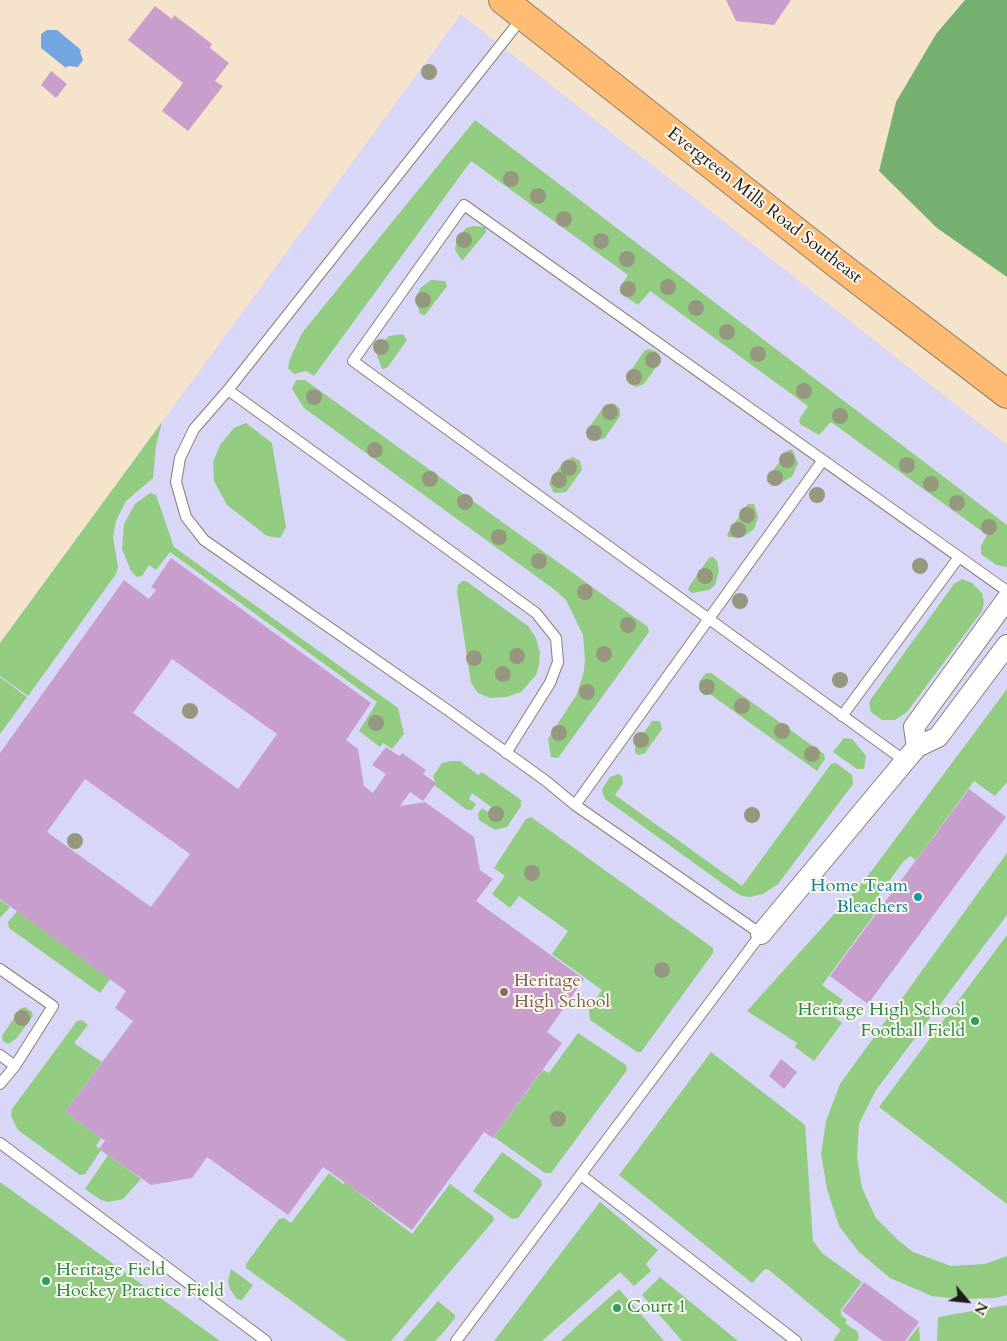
<!DOCTYPE html>
<style>
body{margin:0}
#map{position:relative;width:1007px;height:1341px;overflow:hidden;background:#f6e3cb;font-family:Cardo,serif}
canvas{display:block}
.north{position:absolute;left:942px;top:1276px;width:50px;height:50px;-webkit-text-stroke:4px #fbf7ec;paint-order:stroke;rotate:118deg;font-size:14px;font-weight:700;line-height:20px;text-align:center;color:#1c1c1c}
.north::after{content:'';display:block;margin:auto;width:18px;height:22px;background:#1c1c1c;clip-path:polygon(50% 0,100% 100%,50% 72%,0 100%)}
</style>
<div id="map">
<canvas width="1007" height="1341"></canvas>
<div class="north">N</div>
</div>
<script>
const context = document.querySelector('canvas').getContext('2d');
context.lineJoin = 'round';
function paint(path, color) { context.fillStyle = color; context.fill(path, 'evenodd'); }
const shape = rows => new Path2D(rows.map(r => 'M' + r).join(''));
function stroke(path, color, width, dash) { context.strokeStyle = color; context.lineWidth = width; context.lineCap = dash ? 'butt' : 'round'; context.setLineDash(dash || []); context.stroke(path); }
function drawText(font, color, halo, rows, align = 'center') {
  context.font = font + ' Cardo,serif'; context.lineWidth = 4; context.setLineDash([]); context.textBaseline = 'middle'; context.strokeStyle = halo; context.fillStyle = color; for (const [text, x, y, turn = 0] of rows) {
    context.save(); context.translate(x, y); context.rotate((+turn || 0) * Math.PI / 180); context.textAlign = isNaN(turn) ? turn : align; if (halo) context.strokeText(text, 0, 0); context.fillText(text, 0, 0); context.restore();
  }
}
paint(shape([
 [461,14,1007,445,1007,1341,0,1341,0,643]
]), '#d8d7f8');
paint(shape([
 [475,120,1007,525,1007,567,996,565,981,554,981,546,987,535,831,422,819,435,800,424,799,420,808,406,650,291,638,305,620,293,620,288,628,275,471,161,314,376,306,371,294,374,288,368,290,359,302,333],
 [473,226,485,227,486,232,462,261,455,250,457,239,466,228],
 [431,280,445,281,447,286,425,315,420,314,416,300,420,288],
 [403,334,407,340,387,368,382,369,377,355,380,345,389,336],
 [649,349,657,352,659,363,644,384,636,387,630,384,628,375,644,351],
 [296,380,305,380,648,627,649,632,558,758,551,757,548,739,577,694,584,671,585,659,583,635,566,600,555,590,304,408,292,389],
 [614,403,620,409,620,416,604,439,594,440,589,434,590,426,605,405],
 [162,422,156,446,153,478,126,501,116,521,113,537,118,567,116,574,28,696,0,676,0,643],
 [246,423,272,443,286,527,280,538,267,536,227,505,214,481,213,462,220,445,234,428],
 [792,449,798,463,792,477,778,484,767,482,767,479,787,451],
 [573,457,580,461,582,470,566,492,554,493,549,483,564,461],
 [150,493,156,495,174,547,398,708,404,734,392,749,383,743,380,747,359,731,377,702,170,552,156,570,149,565,142,576,137,577,131,571,122,549,124,524,135,504],
 [748,504,754,504,757,514,758,518,754,529,743,537,728,537,727,534],
 [713,557,717,561,719,571,715,585,709,590,692,593,688,590,690,585,709,558],
 [962,579,972,583,982,593,984,602,982,611,907,712,895,720,882,720,871,712,869,703,871,699,954,584],
 [462,581,466,581,528,626,536,638,540,653,539,665,536,675,521,692,506,697,490,698,478,693,471,683,457,592,458,585],
 [706,673,711,673,824,754,825,759,817,771,700,687,699,682],
 [0,677,27,697,0,734],
 [1007,689,1007,782,995,796,974,781,916,860,910,856,903,862,873,903,880,907,822,985,843,1000,832,1015,842,1023,814,1061,795,1047,797,1043,747,1011,864,881],
 [652,721,660,721,662,729,645,753,638,755,635,752,635,746],
 [844,738,852,739,862,751,866,756,864,769,857,769,833,752],
 [450,761,460,761,478,775,482,772,521,800,521,806,507,827,495,830,479,820,478,814,482,808,490,814,494,809,472,793,469,799,476,804,472,810,467,810,433,784,435,781,433,776,442,763],
 [836,763,852,775,853,784,778,884,763,894,750,897,742,896,733,891,605,799,603,794,602,789,610,777,618,774,622,776,623,783,615,795,742,886,831,764],
 [531,817,713,948,713,953,641,1052,637,1052,590,1020,589,1009,602,990,552,954,568,931,519,896,510,908,492,894,505,876,494,868,526,819],
 [1007,853,1007,915,876,1090,859,1124,857,1158,862,1188,876,1218,898,1240,913,1252,951,1266,985,1264,1007,1256,1007,1295,996,1298,959,1299,932,1296,890,1278,859,1252,839,1226,827,1189,821,1154,826,1121,840,1084],
 [0,900,10,907,0,918],
 [17,911,110,979,100,993,9,928,8,922],
 [1007,935,1007,1204,879,1107],
 [25,1007,32,1012,33,1016,16,1039,8,1044,3,1041,2,1036,20,1009],
 [82,1020,88,1025,74,1043,102,1062,65,1112,101,1138,96,1146,101,1150,85,1174,80,1175,18,1130,11,1116,12,1109,77,1021],
 [578,1033,626,1065,627,1070,551,1173,545,1173,494,1137,543,1070,549,1073],
 [711,1052,805,1125,813,1241,822,1253,862,1282,841,1310,841,1315,847,1320,845,1323,858,1332,859,1338,857,1341,833,1341,841,1330,769,1270,765,1269,752,1283,619,1175],
 [502,1152,541,1180,542,1185,518,1218,512,1219,473,1191],
 [108,1155,141,1179,123,1199,108,1202,101,1200,85,1189],
 [329,1173,343,1184,345,1182,412,1234,450,1184,493,1216,494,1220,391,1341,347,1341,246,1268,246,1264,279,1219,284,1218,291,1223],
 [0,1182,220,1341,0,1341],
 [600,1202,658,1250,646,1264,651,1271,634,1286,620,1272,542,1341,494,1341],
 [231,1269,253,1285,242,1300,237,1299,230,1289,228,1281],
 [660,1277,738,1341,682,1341,642,1295],
 [619,1289,664,1341,561,1341,577,1326],
 [438,1301,455,1315,455,1318,441,1335,435,1341,403,1341],
 [1007,1305,1007,1341,937,1341,938,1317],
 [919,1326,920,1341,907,1341]
]), '#92cc81');
paint(shape([
 [965,0,1007,0,1007,277,937,228,879,171,896,102,936,34]
]), '#75b06f');
paint(shape([
 [47,30,57,30,81,50,80,52,83,60,78,67,68,66,66,68,41,48,41,34]
]), '#73a6df');
paint(shape([
 [726,0,791,0,774,25,736,21],
 [155,6,172,19,174,15,212,44,210,48,229,63,215,81,223,86,188,131,162,111,183,83,128,40],
 [51,71,67,84,56,98,41,85],
 [171,558,371,703,346,740,358,749,364,786,373,793,386,774,372,765,386,747,399,756,402,753,426,770,423,774,436,783,423,801,410,792,400,806,425,802,474,837,480,870,493,879,476,901,584,979,547,1032,562,1043,493,1138,484,1132,412,1230,323,1167,288,1215,207,1157,192,1178,151,1185,99,1149,105,1141,65,1112,133,1021,115,1008,126,991,0,899,0,753,124,580,149,599,156,590,151,587],
 [172,659,277,734,238,789,133,713],
 [85,779,190,854,151,907,47,832],
 [969,789,1006,817,868,1004,830,976],
 [781,1059,797,1072,784,1089,769,1076],
 [864,1282,919,1322,905,1341,883,1341,842,1311]
]), '#c89fcc');
const lane = shape([
 [228,390,536,613,556,638,558,662,550,683,506,753],
 [842,716,959,557],
 [905,761,353,361,464,205,1007,591],
 [575,805,823,460],
 [0,969,53,1006,15,1066,0,1084],
 [0,1055,15,1066],
 [0,1143,266,1341],
 [581,1175,796,1341],
 [456,1341,761,934,575,805,546,781,449,711,204,540,186,517,176,482,180,458,194,429,228,390,522,18]
]);
const street = shape([
 [917,747,914,727,1007,599],
 [761,934,905,761,917,747,938,737,1007,645]
]);
const primary = shape([
 [503,0,836,263,1007,394]
]);
stroke(lane, '#898074', 12);
stroke(street, '#898074', 22);
stroke(primary, '#898074', 30);
stroke(lane, '#fff', 10);
stroke(street, '#fff', 20);
stroke(primary, '#febb71', 28);
context.fillStyle = '#95987e';
for (const [x, y] of [
 [429,72],
 [511,179],
 [538,196],
 [564,219],
 [464,240],
 [601,241],
 [627,259],
 [668,287],
 [628,289],
 [423,300],
 [696,308],
 [727,332],
 [381,347],
 [758,354],
 [653,360],
 [634,377],
 [804,391],
 [314,397],
 [610,412],
 [840,416],
 [594,433],
 [375,450],
 [787,460],
 [907,465],
 [569,468],
 [775,478],
 [430,479],
 [559,480],
 [931,484],
 [817,495],
 [465,502],
 [957,503],
 [747,515],
 [989,527],
 [738,530],
 [499,537],
 [539,561],
 [920,566],
 [705,576],
 [585,592],
 [740,601],
 [628,625],
 [604,654],
 [517,656],
 [474,658],
 [503,674],
 [840,680],
 [707,687],
 [587,692],
 [742,706],
 [190,711],
 [376,723],
 [782,731],
 [559,733],
 [641,740],
 [812,754],
 [496,814],
 [752,815],
 [75,841],
 [532,873],
 [662,970],
 [22,1018],
 [558,1119]
]) { context.beginPath(); context.arc(x, y, 8, 0, 2 * Math.PI); context.fill(); }
for (const [x, y, r, color] of [
 [918,897,5,"#0f9aa8"],
 [504,992,5,"#8d6e63"],
 [975,1021,5,"#2e9e5b"],
 [46,1281,5,"#2e9e5b"],
 [617,1308,5,"#2e9e5b"]
]) { const dot = new Path2D(); dot.arc(x, y, r, 0, 2 * Math.PI); context.fillStyle = color; context.fill(dot); stroke(dot, '#fbf7ec', 2); }
drawText('18px', '#1c1c1c', '#fbf7ec', [
 ["Evergreen Mills Road Southeast",764,206,38]
]);
drawText('18px', '#0d838f', '#fbf7ec', [
 ["Home Team",908,887],
 ["Bleachers",908,908]
], 'right');
drawText('18px', '#785e54', '#fbf7ec', [
 ["Heritage",514,982],
 ["High School",514,1003]
], 'left');
drawText('18px', '#27864d', '#fbf7ec', [
 ["Heritage High School",965,1011,"right"],
 ["Football Field",965,1032,"right"],
 ["Heritage Field",56,1271],
 ["Hockey Practice Field",56,1292],
 ["Court 1",627,1308]
], 'left');
</script>
